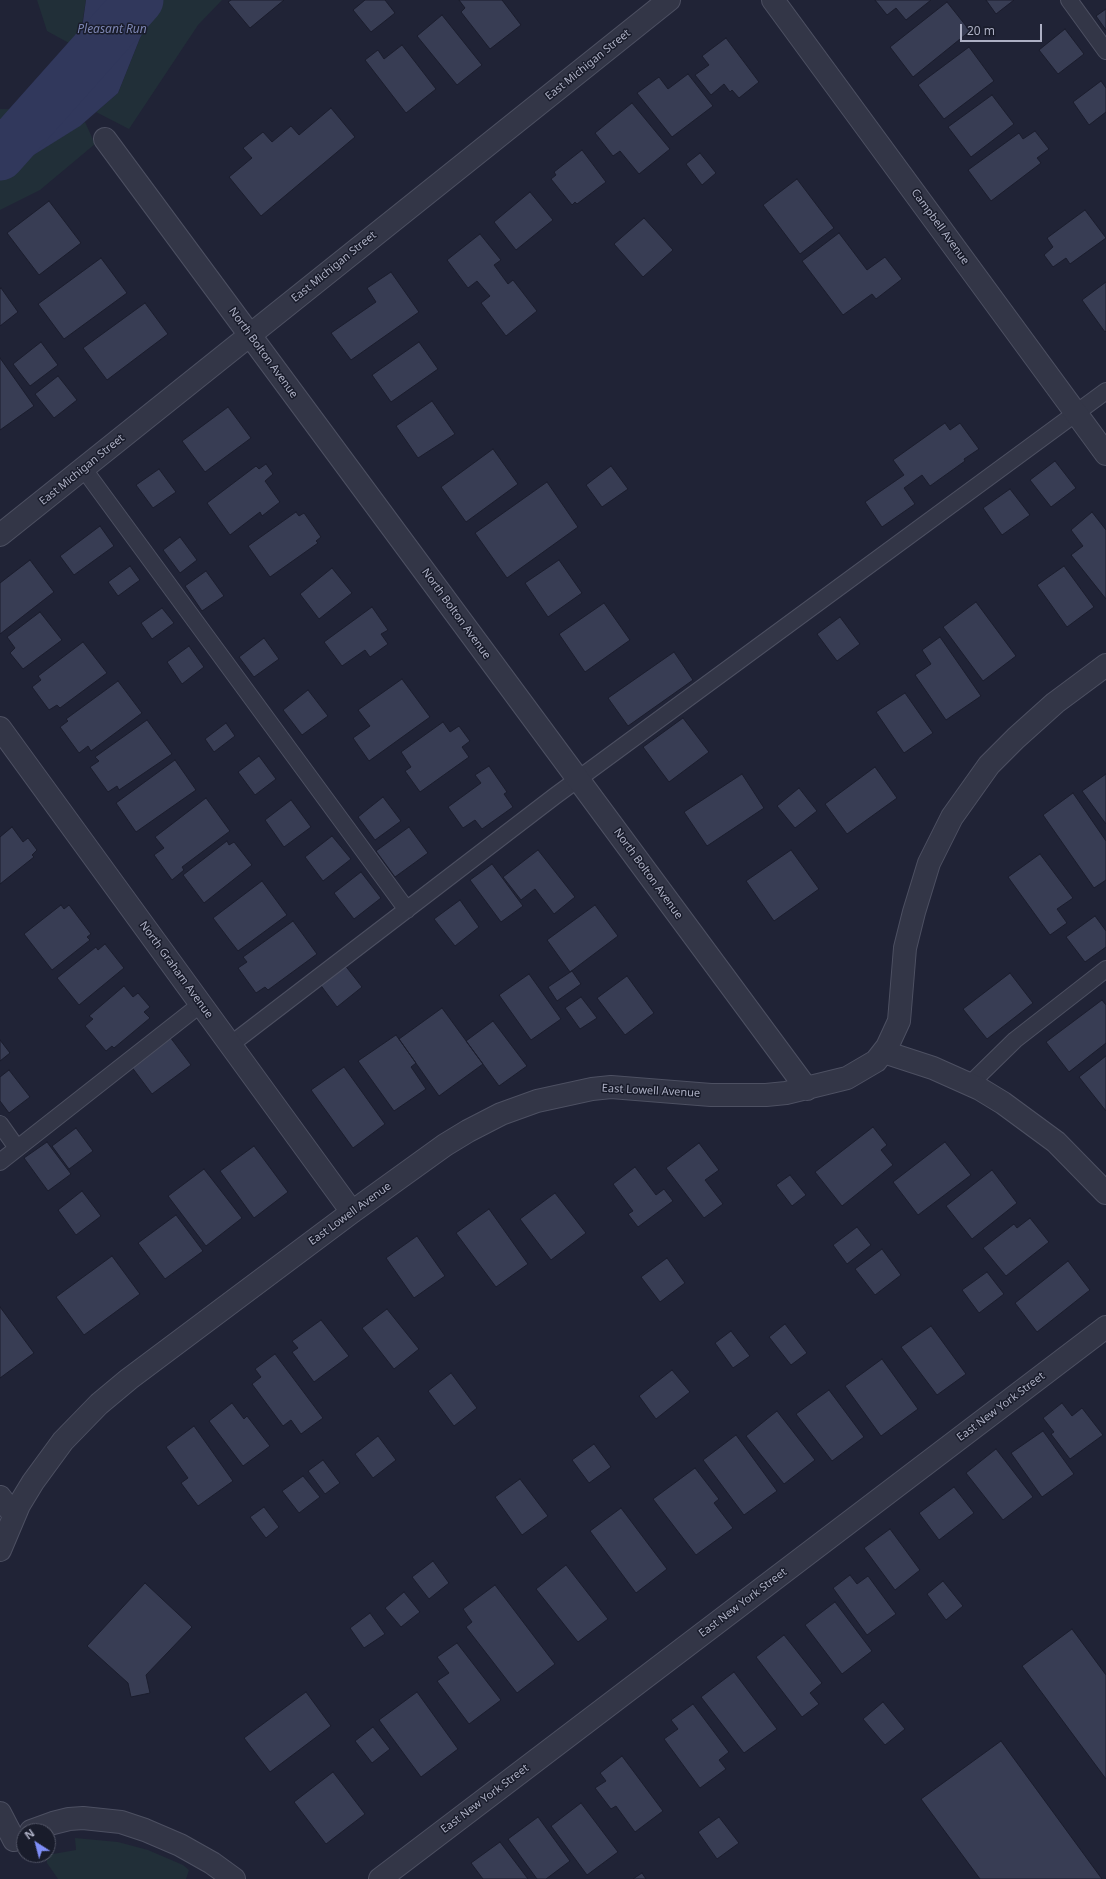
<!DOCTYPE html>
<style>
body{margin:0}
#map{position:relative;width:1106px;height:1879px;overflow:hidden;background:#202336;font-family:"Noto Sans",sans-serif}
canvas{display:block}
.north{position:absolute;left:16px;top:1823px;width:40px;height:40px;box-sizing:border-box;background:#191c2b;border:1px solid #545768;border-radius:50%;rotate:324deg;font-size:11px;font-weight:700;line-height:16px;text-align:center;color:#adb0c4}
.north::after{content:'';display:block;margin:auto;width:14px;height:18px;background:#7f8ef7;clip-path:polygon(50% 0,100% 100%,50% 72%,0 100%)}
.scale{position:absolute;left:960px;top:24px;width:82px;height:18px;box-sizing:border-box;border:2px solid #adb0c4;border-top:0;padding-left:5px;font-size:12px;line-height:14px;white-space:nowrap;color:#adb0c4;-webkit-text-stroke:3px #191c2b;paint-order:stroke}
</style>
<div id="map">
<canvas width="1106" height="1879"></canvas>
<div class="north">N</div>
<div class="scale">20 m</div>
</div>
<script>
const context = document.querySelector('canvas').getContext('2d');
context.lineJoin = 'round';
function paint(path, color) { context.fillStyle = color; context.fill(path, 'evenodd'); }
const shape = rows => new Path2D(rows.map(r => 'M' + r).join(''));
function stroke(path, color, width, dash) { context.strokeStyle = color; context.lineWidth = width; context.lineCap = dash ? 'butt' : 'round'; context.setLineDash(dash || []); context.stroke(path); }
function drawText(font, color, halo, rows, align = 'center') {
  context.font = font + ' "Noto Sans",sans-serif'; context.lineWidth = 3; context.setLineDash([]); context.textBaseline = 'middle'; context.strokeStyle = halo; context.fillStyle = color; for (const [text, x, y, turn = 0] of rows) {
    context.save(); context.translate(x, y); context.rotate((+turn || 0) * Math.PI / 180); context.textAlign = isNaN(turn) ? turn : align; if (halo) context.strokeText(text, 0, 0); context.fillText(text, 0, 0); context.restore();
  }
}
paint(shape([
 [37,0,86,0,78,48,47,31],
 [161,0,222,0,198,25,129,129,96,112,118,93,140,38],
 [0,109,53,110,0,144],
 [85,122,95,144,40,190,0,210,0,176],
 [75,1838,118,1842,148,1850,183,1865,189,1870,186,1879,58,1879,47,1863,47,1855,76,1850]
]), '#212f38');
paint(shape([
 [86,0,161,0,140,38,118,93,80,126,0,176,0,144,53,110,73,69,81,36]
]), '#31385c');
stroke(shape([
 [0,156,139,0]
]), '#31385c', 49);
const building = shape([
 [231,0,284,0,250,28,228,2,231,0],
 [365,0,385,0,395,13,371,32,353,10,365,0],
 [459,0,502,0,521,25,490,49,461,12,465,8,459,0],
 [875,0,931,0,906,20,896,8,887,15,875,0],
 [986,0,1014,0,996,14,986,0],
 [947,2,970,31,913,77,890,47,947,2],
 [1106,9,1106,30,1096,16,1106,9],
 [442,15,482,65,457,85,417,36,442,15],
 [1065,29,1084,54,1058,74,1039,50,1065,29],
 [726,38,759,82,739,98,732,90,730,92,724,84,711,95,695,75,709,65,702,56,726,38],
 [402,45,436,89,406,113,365,60,378,50,384,59,402,45],
 [969,47,994,81,944,119,918,85,969,47],
 [688,74,713,106,672,137,637,93,659,77,668,89,688,74],
 [1101,81,1106,88,1106,112,1089,125,1073,102,1101,81],
 [992,95,1014,124,971,157,948,127,992,95],
 [632,103,670,149,639,174,620,151,613,156,595,133,632,103],
 [331,108,355,137,261,216,229,177,252,158,243,148,263,132,272,142,291,126,299,135,331,108],
 [1035,131,1049,149,1037,158,1041,163,991,201,968,170,1019,133,1023,139,1035,131],
 [582,150,606,182,577,204,575,202,572,205,551,179,556,175,554,172,582,150],
 [700,153,716,173,702,185,686,164,700,153],
 [797,179,834,228,800,254,763,205,797,179],
 [530,192,553,220,516,250,494,222,530,192],
 [49,201,81,243,39,275,7,233,49,201],
 [1085,210,1106,238,1070,264,1066,258,1053,267,1044,255,1053,247,1047,238,1085,210],
 [644,218,673,250,643,277,614,244,644,218],
 [839,233,867,270,885,257,902,279,876,299,872,294,843,315,802,261,839,233],
 [480,234,501,260,494,265,508,284,513,280,537,311,506,336,481,303,490,296,477,281,468,288,447,260,480,234],
 [101,258,127,293,64,339,38,304,101,258],
 [391,272,419,312,351,360,331,333,376,302,367,288,391,272],
 [1106,282,1106,331,1105,332,1082,300,1106,282],
 [1,288,18,312,0,326,0,289,1,288],
 [145,303,168,334,107,380,83,348,145,303],
 [41,342,58,365,30,386,13,364,41,342],
 [419,342,438,369,391,402,372,375,419,342],
 [0,358,34,406,0,430,0,358],
 [58,376,77,400,54,418,35,394,58,376],
 [432,401,455,434,418,458,396,426,432,401],
 [228,407,251,438,205,472,182,441,228,407],
 [945,423,950,430,960,423,979,449,964,459,965,461,930,486,922,475,904,488,915,504,882,527,865,502,904,475,893,460,945,423],
 [493,449,518,484,466,522,441,487,493,449],
 [1055,461,1076,488,1051,507,1030,480,1055,461],
 [266,464,273,474,265,481,280,502,262,516,260,512,230,535,207,503,256,466,259,469,266,464],
 [611,466,628,489,602,507,586,485,611,466],
 [159,469,176,492,153,508,136,485,159,469],
 [547,482,578,527,507,578,475,533,547,482],
 [1010,489,1030,515,1002,535,983,508,1010,489],
 [296,512,299,516,304,513,321,537,316,541,318,543,270,577,248,546,296,512],
 [1092,512,1106,530,1106,599,1071,555,1083,546,1071,530,1092,512],
 [100,526,114,546,74,575,60,556,100,526],
 [180,537,197,560,180,573,163,550,180,537],
 [30,560,54,592,0,634,0,583,30,560],
 [559,560,582,593,548,617,525,583,559,560],
 [130,566,140,580,118,596,108,582,130,566],
 [1064,566,1094,607,1067,627,1037,585,1064,566],
 [332,568,352,593,319,619,300,594,332,568],
 [206,571,224,596,202,611,185,586,206,571],
 [976,602,1016,656,983,681,943,627,976,602],
 [604,603,630,640,585,672,559,634,604,603],
 [372,607,388,630,381,634,388,644,370,657,365,650,342,666,324,642,372,607],
 [162,608,174,623,152,639,141,623,162,608],
 [40,612,62,640,23,669,10,653,15,648,7,637,40,612],
 [840,617,860,644,837,661,817,634,840,617],
 [940,637,981,696,946,720,915,675,931,664,922,650,940,637],
 [264,638,279,659,254,677,239,657,264,638],
 [83,642,107,673,60,708,57,705,49,710,32,687,41,680,38,676,83,642],
 [189,646,204,667,182,684,167,662,189,646],
 [674,652,693,680,628,726,608,698,674,652],
 [402,679,430,717,369,761,353,738,370,726,358,710,402,679],
 [118,681,142,713,91,751,88,746,79,753,60,727,68,721,66,719,118,681],
 [308,690,328,716,302,735,283,710,308,690],
 [905,693,933,733,904,753,876,712,905,693],
 [683,718,709,752,669,782,643,747,683,718],
 [147,720,172,754,119,790,117,786,108,792,90,767,99,761,95,757,147,720],
 [443,722,450,732,459,726,470,741,462,747,469,757,420,792,405,771,411,767,401,752,443,722],
 [226,723,235,736,214,752,205,739,226,723],
 [259,756,276,779,255,795,238,772,259,756],
 [175,760,196,790,136,832,116,803,175,760],
 [489,766,507,792,504,794,513,807,482,829,475,820,463,828,448,807,481,783,475,775,489,766],
 [875,767,897,798,847,834,825,804,875,767],
 [742,774,764,808,707,846,684,812,742,774],
 [1106,774,1106,824,1082,791,1106,774],
 [799,788,817,811,795,828,777,806,799,788],
 [1073,793,1106,841,1106,880,1094,888,1043,815,1073,793],
 [383,797,401,821,375,840,358,817,383,797],
 [206,798,230,831,182,867,184,870,172,880,154,855,164,848,155,837,206,798],
 [291,800,311,827,284,847,265,820,291,800],
 [12,827,23,842,28,838,37,850,32,855,34,857,0,884,0,837,12,827],
 [409,827,428,853,395,877,376,851,409,827],
 [332,836,351,859,323,881,305,857,332,836],
 [227,841,229,845,234,842,252,865,204,903,183,875,227,841],
 [538,850,575,897,554,914,535,889,521,900,503,877,538,850],
 [791,850,819,889,774,921,746,881,791,850],
 [1040,854,1073,898,1057,909,1067,923,1050,935,1008,877,1040,854],
 [492,864,523,906,501,922,470,880,492,864],
 [361,872,381,898,354,919,334,893,361,872],
 [262,881,287,915,238,951,213,918,262,881],
 [460,900,479,927,455,946,434,919,460,900],
 [61,905,64,909,69,905,91,934,87,937,90,940,52,970,24,934,61,905],
 [595,905,618,936,570,972,547,940,595,905],
 [1095,916,1106,931,1106,947,1085,962,1066,937,1095,916],
 [293,921,317,954,268,990,265,987,256,993,238,968,247,962,243,957,293,921],
 [105,944,124,968,79,1005,57,978,96,947,98,950,105,944],
 [344,964,362,987,337,1007,319,983,344,964],
 [572,971,581,984,557,1001,548,987,572,971],
 [1010,973,1033,1003,987,1039,963,1009,1010,973],
 [529,974,561,1019,531,1040,499,995,529,974],
 [627,976,654,1013,625,1035,597,998,627,976],
 [124,986,133,997,138,993,150,1007,144,1012,150,1018,114,1048,112,1046,106,1051,85,1026,93,1019,89,1016,124,986],
 [581,997,597,1018,580,1029,565,1008,581,997],
 [1102,1000,1106,1005,1106,1043,1069,1072,1046,1042,1102,1000],
 [442,1008,483,1064,439,1096,399,1039,442,1008],
 [493,1021,527,1066,499,1086,466,1041,493,1021],
 [396,1035,416,1063,411,1067,426,1089,394,1111,358,1061,396,1035],
 [170,1037,191,1065,152,1094,131,1066,170,1037],
 [0,1040,10,1053,0,1061,0,1040],
 [1106,1056,1106,1111,1079,1077,1106,1056],
 [344,1067,385,1124,353,1148,311,1090,344,1067],
 [9,1070,30,1097,9,1113,0,1101,0,1077,9,1070],
 [873,1127,887,1145,881,1150,893,1165,842,1206,815,1172,873,1127],
 [76,1128,93,1151,69,1169,52,1146,76,1128],
 [47,1142,71,1174,48,1191,24,1158,47,1142],
 [945,1142,971,1175,918,1215,893,1182,945,1142],
 [699,1143,719,1170,705,1180,723,1204,704,1218,666,1168,699,1143],
 [254,1146,288,1192,254,1218,220,1171,254,1146],
 [635,1167,656,1195,664,1189,673,1201,638,1227,628,1214,633,1211,613,1184,635,1167],
 [204,1169,242,1218,206,1246,168,1196,204,1169],
 [992,1170,1017,1203,972,1239,946,1206,992,1170],
 [790,1175,806,1195,792,1206,776,1185,790,1175],
 [82,1191,101,1216,76,1235,58,1210,82,1191],
 [555,1193,586,1233,551,1260,520,1219,555,1193],
 [489,1209,528,1264,496,1287,456,1233,489,1209],
 [176,1215,203,1251,165,1279,138,1243,176,1215],
 [1030,1218,1049,1242,1006,1276,983,1248,1014,1224,1017,1228,1030,1218],
 [857,1227,871,1245,847,1264,833,1245,857,1227],
 [417,1236,445,1276,414,1298,386,1258,417,1236],
 [882,1249,901,1275,875,1295,855,1269,882,1249],
 [112,1256,140,1294,84,1335,56,1297,112,1256],
 [667,1258,685,1283,660,1302,641,1277,667,1258],
 [1068,1261,1090,1290,1037,1332,1015,1303,1068,1261],
 [987,1272,1004,1294,979,1313,962,1290,987,1272],
 [0,1307,34,1353,0,1378,0,1307],
 [387,1309,419,1349,394,1369,362,1328,387,1309],
 [321,1320,349,1356,314,1382,292,1352,298,1348,292,1341,321,1320],
 [785,1324,807,1353,791,1365,769,1337,785,1324],
 [931,1326,966,1374,937,1395,901,1347,931,1326],
 [731,1331,750,1356,733,1368,715,1343,731,1331],
 [275,1354,323,1418,301,1434,291,1420,283,1426,252,1384,261,1377,255,1369,275,1354],
 [882,1359,918,1409,881,1436,845,1386,882,1359],
 [672,1370,690,1392,656,1419,639,1396,672,1370],
 [451,1373,477,1408,454,1426,428,1391,451,1373],
 [829,1390,864,1437,832,1461,796,1414,829,1390],
 [232,1403,244,1419,247,1416,270,1446,243,1466,209,1421,232,1403],
 [1062,1403,1072,1416,1082,1408,1103,1435,1070,1459,1051,1434,1054,1432,1043,1418,1062,1403],
 [777,1411,815,1460,784,1484,746,1436,777,1411],
 [194,1426,233,1481,198,1506,181,1483,188,1478,166,1447,194,1426],
 [1043,1431,1074,1474,1042,1497,1011,1453,1043,1431],
 [736,1435,777,1491,744,1515,703,1460,736,1435],
 [378,1436,396,1460,373,1478,355,1454,378,1436],
 [594,1444,611,1467,589,1483,572,1460,594,1444],
 [996,1449,1033,1497,1003,1520,966,1473,996,1449],
 [323,1460,340,1483,325,1494,308,1471,323,1460],
 [695,1468,719,1499,714,1503,733,1528,696,1555,653,1499,695,1468],
 [303,1476,320,1497,299,1513,282,1491,303,1476],
 [520,1479,548,1516,522,1535,495,1497,520,1479],
 [954,1487,974,1513,939,1540,919,1513,954,1487],
 [264,1507,279,1527,266,1538,250,1517,264,1507],
 [621,1508,667,1569,636,1593,590,1531,621,1508],
 [890,1529,920,1570,895,1590,864,1548,890,1529],
 [433,1561,449,1583,429,1599,412,1577,433,1561],
 [566,1565,608,1619,578,1642,536,1589,566,1565],
 [850,1575,857,1584,868,1576,896,1614,867,1635,833,1588,850,1575],
 [943,1581,963,1606,946,1620,927,1594,943,1581],
 [145,1583,192,1627,146,1675,150,1693,131,1697,128,1683,87,1646,145,1583],
 [495,1585,555,1664,517,1693,466,1627,472,1622,463,1609,495,1585],
 [404,1592,420,1612,401,1627,385,1608,404,1592],
 [835,1602,872,1651,842,1674,805,1625,835,1602],
 [370,1613,385,1634,364,1648,350,1628,370,1613],
 [1072,1629,1106,1675,1106,1779,1022,1666,1072,1629],
 [784,1635,822,1683,810,1693,819,1704,802,1717,756,1657,784,1635],
 [457,1643,501,1700,469,1724,437,1681,449,1673,437,1657,457,1643],
 [734,1672,777,1729,744,1753,701,1697,734,1672],
 [306,1692,331,1726,270,1772,244,1738,306,1692],
 [417,1692,458,1749,421,1777,379,1720,417,1692],
 [883,1702,905,1729,885,1745,863,1719,883,1702],
 [693,1704,729,1752,719,1760,726,1769,700,1788,664,1739,678,1729,671,1720,693,1704],
 [373,1727,390,1749,372,1763,355,1741,373,1727],
 [1001,1741,1102,1879,980,1879,921,1799,1001,1741],
 [622,1756,663,1811,635,1832,616,1806,611,1809,595,1788,606,1781,600,1773,622,1756],
 [333,1772,365,1814,326,1844,294,1802,333,1772],
 [581,1803,618,1852,587,1875,551,1826,581,1803],
 [538,1817,570,1861,546,1879,537,1879,508,1839,538,1817],
 [719,1817,739,1843,717,1859,698,1832,719,1817],
 [500,1842,528,1879,483,1879,471,1863,500,1842],
 [642,1873,646,1879,633,1879,642,1873]
]);
paint(building, '#383d54');
stroke(building, '#1b1d2d', 1);
const service = shape([
 [1069,0,1106,51],
 [83,468,407,910],
 [230,1045,555,796,1106,391],
 [969,1085,1015,1040,1106,969],
 [0,1124,17,1148],
 [0,1162,201,1004]
]);
const minor = shape([
 [773,0,1106,454],
 [105,139,807,1089],
 [0,535,669,0],
 [0,728,352,1212],
 [884,1052,933,1068,980,1089,1003,1103,1056,1142,1106,1193],
 [0,1497,14,1515],
 [0,1550,19,1505,33,1482,63,1441,99,1404,129,1379,352,1212,445,1145,468,1131,501,1114,537,1101,592,1089,611,1087,711,1095,766,1095,786,1093,847,1078,876,1061,887,1047,899,1021,905,948,914,912,929,863,952,817,989,765,1016,738,1055,703,1106,665],
 [0,1813,14,1840],
 [31,1831,53,1823,69,1819,83,1818,121,1822,145,1830,180,1845,212,1863,234,1879],
 [380,1879,1106,1327]
]);
stroke(service, '#4d5062', 18);
stroke(minor, '#4d5062', 24);
stroke(service, '#333647', 16);
stroke(minor, '#333647', 22);
drawText('11px', '#adb0c4', '#191c2b', [
 ["East Michigan Street",588,65,-39],
 ["Campbell Avenue",940,227,54],
 ["East Michigan Street",334,267,-39],
 ["North Bolton Avenue",263,353,54],
 ["East Michigan Street",82,470,-39],
 ["North Bolton Avenue",456,614,54],
 ["North Bolton Avenue",648,874,54],
 ["North Graham Avenue",176,970,54],
 ["East Lowell Avenue",651,1091,3],
 ["East Lowell Avenue",350,1214,-36],
 ["East New York Street",1001,1407,-37],
 ["East New York Street",743,1603,-37],
 ["East New York Street",485,1799,-37]
]);
drawText('italic 12px', '#7c85b2', '#191c2b', [
 ["Pleasant Run",112,30]
]);
</script>
